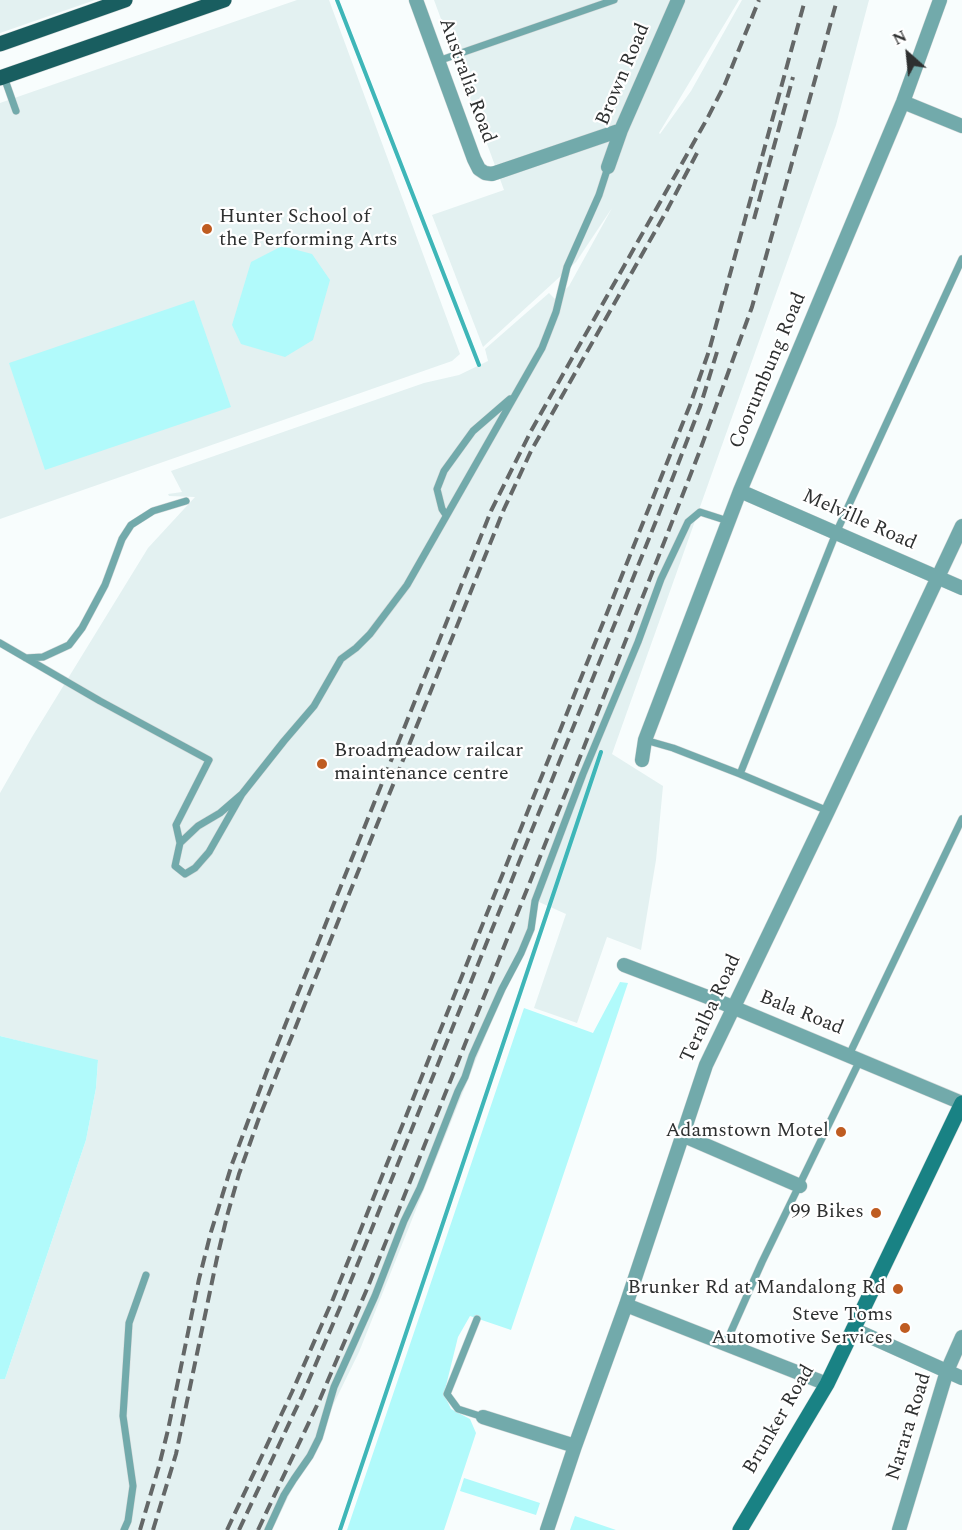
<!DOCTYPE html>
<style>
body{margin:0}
#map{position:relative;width:962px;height:1530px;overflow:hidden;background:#f8fdfd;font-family:Spectral,serif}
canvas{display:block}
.north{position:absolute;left:878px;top:24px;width:60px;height:60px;-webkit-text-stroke:4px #fff;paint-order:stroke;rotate:333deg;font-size:16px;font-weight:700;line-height:24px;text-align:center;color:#2e3030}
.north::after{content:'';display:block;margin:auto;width:21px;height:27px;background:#2e3030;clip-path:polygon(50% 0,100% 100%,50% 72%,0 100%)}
</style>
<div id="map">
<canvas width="962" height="1530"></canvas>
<div class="north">N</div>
</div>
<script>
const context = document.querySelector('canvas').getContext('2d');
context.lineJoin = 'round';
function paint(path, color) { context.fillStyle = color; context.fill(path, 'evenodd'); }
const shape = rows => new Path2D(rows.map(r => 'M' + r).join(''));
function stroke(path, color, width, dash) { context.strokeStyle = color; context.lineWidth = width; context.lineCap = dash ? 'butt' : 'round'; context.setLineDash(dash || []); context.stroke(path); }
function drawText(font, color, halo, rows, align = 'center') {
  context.font = font + ' Spectral,serif'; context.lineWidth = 4.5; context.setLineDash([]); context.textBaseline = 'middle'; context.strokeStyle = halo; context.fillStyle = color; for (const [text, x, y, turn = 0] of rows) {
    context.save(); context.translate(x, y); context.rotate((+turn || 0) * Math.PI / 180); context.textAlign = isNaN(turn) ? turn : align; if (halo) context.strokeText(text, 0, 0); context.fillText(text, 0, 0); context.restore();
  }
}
paint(shape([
 [0,0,95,0,0,33],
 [297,0,329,0,460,354,452,361,0,519,0,103],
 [434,0,739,0,659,133,660,134,691,91,742,0,869,0,836,125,612,754,663,786,656,860,641,950,607,937,577,1023,534,1008,566,914,539,902,359,1352,272,1530,0,1530,0,1379,5,1379,86,1140,96,1088,98,1061,0,1036,0,793,32,737,148,548,195,497,169,496,168,494,182,492,171,471,424,383,459,375,488,361,485,349,549,293,555,299,569,286,612,208,576,262,483,347,432,215,504,190]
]), '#e3f1f1');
paint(shape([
 [282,246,312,254,330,280,313,340,285,357,241,344,232,325,251,262],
 [194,300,231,407,45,470,9,363],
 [620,982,628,983,511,1330,470,1316,458,1337,444,1394,451,1409,470,1419,476,1433,444,1530,347,1530,524,1008,593,1033],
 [0,1036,98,1060,96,1088,86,1140,5,1379,0,1379],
 [464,1478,540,1503,536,1515,460,1491],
 [575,1516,616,1530,570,1530]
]), '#b1fafb');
stroke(shape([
 [337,0,479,365],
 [340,1530,601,752]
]), '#3eb6b8', 4);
const service = shape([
 [438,61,614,0],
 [4,77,16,111],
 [446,515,442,509,437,489,444,471,473,431,510,399],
 [0,643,100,701,209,760,176,825,180,843],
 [26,658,43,657,69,645,82,628,105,585,122,539,131,525,153,511,186,501],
 [645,740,673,748,740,774,828,811],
 [740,774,836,533,962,259],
 [242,794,220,813,198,826,180,843,175,866,185,874,195,868,209,852,242,794,284,741,314,706,341,659,356,648,370,634,407,585,542,348,556,312,567,267,599,195,608,167],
 [849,1055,962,819],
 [477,1319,447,1394,458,1409,483,1417],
 [725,1345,762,1262,860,1060],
 [124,1530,128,1521,133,1486,123,1416,129,1323,146,1275],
 [268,1530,284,1495,294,1479,310,1456,319,1438,334,1387,375,1296,404,1221,420,1188,458,1091,465,1077,472,1056,502,989,521,953,531,929,535,901,583,774,638,642,661,579,688,522,700,512,728,521]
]);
const minor = shape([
 [416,0,474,159,479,169,485,173,492,174,501,171,621,130],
 [903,102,962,126],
 [608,167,621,130,678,0],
 [740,491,962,588],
 [642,760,645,740,740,491,903,102,940,0],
 [624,965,718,1001,962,1103],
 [682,1135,800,1186],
 [626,1305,827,1384],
 [853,1329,962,1378],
 [483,1417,575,1446],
 [547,1530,575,1446,626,1305,706,1065,828,811,962,526],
 [899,1530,947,1371,962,1337]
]);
const secondary = shape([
 [740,1530,827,1384,962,1103]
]);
const primary = shape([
 [0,44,125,0],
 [0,78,224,0]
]);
stroke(service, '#d4d8d8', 8);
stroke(minor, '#d4d8d8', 15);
stroke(secondary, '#d4d8d8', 16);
stroke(primary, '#d4d8d8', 16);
stroke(service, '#72aaab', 7);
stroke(minor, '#72aaab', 14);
stroke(secondary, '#198284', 15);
stroke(primary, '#195e60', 15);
stroke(shape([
 [754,219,793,77],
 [140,1530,159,1466,168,1430,199,1279,211,1232,232,1164,268,1068,491,511,531,431,707,119,725,84,759,0],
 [153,1530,176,1454,217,1258,227,1216,239,1174,259,1118,504,509,531,451,666,212,697,153],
 [227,1530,292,1392,333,1299,690,405,709,351,805,0],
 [239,1530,302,1396,342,1303,658,516,700,407,717,352],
 [258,1530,320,1399,367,1289,584,747,699,453,752,307,837,0]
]), '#646767', 4, [12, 6]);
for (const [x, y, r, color] of [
 [207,229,6,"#bf5c21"],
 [322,764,6,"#bf5c21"],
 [841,1132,6,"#bf5c21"],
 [876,1213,6,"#bf5c21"],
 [898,1289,6,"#bf5c21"],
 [905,1328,6,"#bf5c21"]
]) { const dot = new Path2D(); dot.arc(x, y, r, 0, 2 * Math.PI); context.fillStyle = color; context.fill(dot); stroke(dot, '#fff', 2); }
drawText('20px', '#2e3030', '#fff', [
 ["Brown Road",624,75,-67],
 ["Australia Road",466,81,70],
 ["Coorumbung Road",769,371,-67],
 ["Melville Road",859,521,24],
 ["Teralba Road",712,1009,-65],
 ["Bala Road",801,1014,22],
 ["Brunker Road",780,1420,-60],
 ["Narara Road",910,1427,-73]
]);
drawText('20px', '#2e3030', '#fff', [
 ["Hunter School of",219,218,"left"],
 ["the Performing Arts",219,241,"left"],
 ["Broadmeadow railcar",334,752,"left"],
 ["maintenance centre",334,775,"left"],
 ["Adamstown Motel",829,1132],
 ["99 Bikes",864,1213],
 ["Brunker Rd at Mandalong Rd",886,1289],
 ["Steve Toms",893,1316],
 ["Automotive Services",893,1339]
], 'right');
</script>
